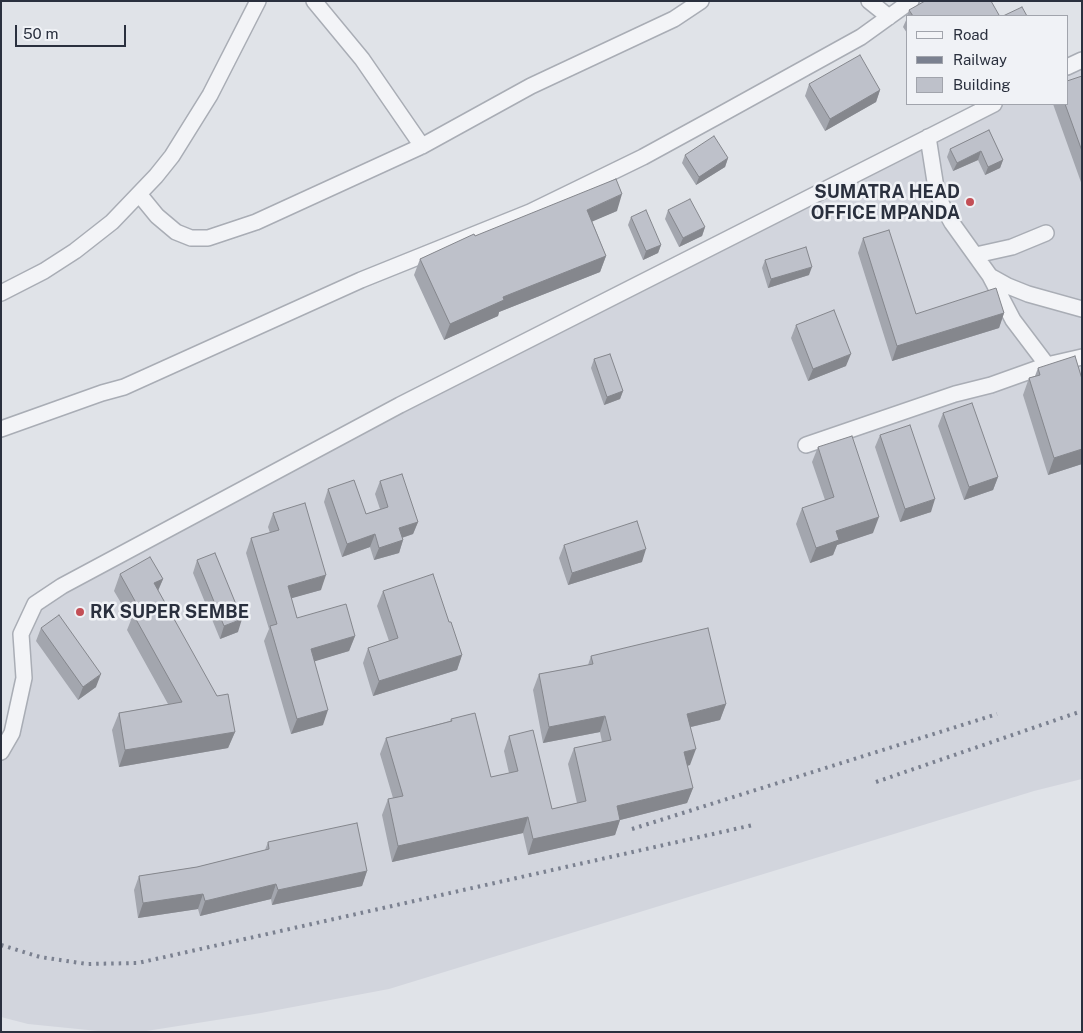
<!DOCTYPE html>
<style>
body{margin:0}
#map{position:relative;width:1083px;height:1033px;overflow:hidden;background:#e0e3e8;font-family:"Public Sans",sans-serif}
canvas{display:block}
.frame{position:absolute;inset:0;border:2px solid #2a303e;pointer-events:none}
.legend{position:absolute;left:906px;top:15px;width:162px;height:90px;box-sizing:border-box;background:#f0f2f6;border:1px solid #a1a4ac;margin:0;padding:6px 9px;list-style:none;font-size:15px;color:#2a303e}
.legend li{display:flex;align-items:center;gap:10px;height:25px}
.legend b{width:25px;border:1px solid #a1a4ac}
.scale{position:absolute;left:15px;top:25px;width:111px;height:22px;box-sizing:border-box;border:2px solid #2a303e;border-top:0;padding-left:6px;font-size:15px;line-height:18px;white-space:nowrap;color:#2a303e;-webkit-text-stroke:4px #f0f2f6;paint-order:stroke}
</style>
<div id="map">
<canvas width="1083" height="1033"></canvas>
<div class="frame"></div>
<ul class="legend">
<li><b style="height:6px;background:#f3f4f7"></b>Road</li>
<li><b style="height:6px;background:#7b8190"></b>Railway</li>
<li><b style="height:14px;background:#bec1ca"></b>Building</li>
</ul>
<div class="scale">50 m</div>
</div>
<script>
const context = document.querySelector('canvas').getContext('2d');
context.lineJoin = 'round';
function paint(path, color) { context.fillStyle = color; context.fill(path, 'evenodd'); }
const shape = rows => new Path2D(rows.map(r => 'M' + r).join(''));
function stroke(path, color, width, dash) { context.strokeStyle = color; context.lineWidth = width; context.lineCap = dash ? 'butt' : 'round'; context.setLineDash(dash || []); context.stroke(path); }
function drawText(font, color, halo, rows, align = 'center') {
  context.font = font + ' "Public Sans",sans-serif'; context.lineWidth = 5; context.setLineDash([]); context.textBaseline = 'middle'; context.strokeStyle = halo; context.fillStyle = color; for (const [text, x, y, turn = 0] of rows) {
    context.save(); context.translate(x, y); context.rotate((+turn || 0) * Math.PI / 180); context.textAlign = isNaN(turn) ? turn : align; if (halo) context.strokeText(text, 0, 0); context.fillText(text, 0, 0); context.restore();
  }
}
paint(shape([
 [1082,60,1082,779,1034,791,389,989,261,1013,140,1032,108,1032,28,1024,1,1017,1,752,12,733,21,634,35,604,994,104,1067,104,1067,67]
]), '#d2d5dd');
const street = shape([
 [314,1,362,59,422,146],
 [869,1,889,17],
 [1067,67,1082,60],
 [928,137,936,188,942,205,952,223,990,276,1013,320,1047,365],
 [139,194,157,216,176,232,191,238,208,238,256,222,422,146,531,86,674,19,701,1],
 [976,255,1012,247,1046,233],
 [990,276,1008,286,1028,294,1082,309],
 [1,293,44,271,75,251,112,222,156,176,172,156,210,95,258,1],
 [1,429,102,393,124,387,361,280,530,212,643,157,718,116,861,37,911,1],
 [806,445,955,394,991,385,1047,365,1082,357],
 [1,752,12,733,24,678,21,634,35,604,62,586,400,405,994,104]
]);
stroke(street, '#a9adb5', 18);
stroke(street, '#f3f4f7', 15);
stroke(shape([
 [876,782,1082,711],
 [632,829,997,714],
 [1,945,40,957,87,964,138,963,753,825]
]), '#7b8190', 4, [2.5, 5]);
paint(shape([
 [909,10,998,16,907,16],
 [907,18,907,33,903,27],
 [1082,76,1082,185,1053,104,1067,104],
 [809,84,880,90,876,102,825,131,805,96],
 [989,130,1003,160,1000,168,985,175,978,160,953,171,947,157,950,149],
 [685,155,728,158,725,167,696,185,682,163],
 [668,210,705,227,702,236,679,247,665,219],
 [617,211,592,221,606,256,600,272,499,312,498,316,444,340,414,275,420,259,475,236],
 [631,217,661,245,658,253,643,260,628,225],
 [863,238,916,314,1004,313,999,328,892,361,858,253],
 [765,260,809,275,768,288,762,268],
 [796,325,846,366,808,381,791,338],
 [594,359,623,391,620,399,604,405,591,368],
 [1038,368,1082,464,1048,475,1023,395,1029,378,1035,376],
 [943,413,998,477,993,490,964,500,938,426],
 [880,435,931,512,900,522,875,447],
 [818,447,873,533,837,545,833,555,810,563,796,524,802,508,825,500,812,462],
 [380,481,418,522,413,534,402,538,403,540,399,553,374,560,370,547,342,557,324,502,328,489,366,514,380,509,375,494],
 [273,513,321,590,291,598,297,618,355,636,349,651,314,661,323,725,291,734,264,641,269,629,246,553,251,538,270,533,268,527],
 [564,545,642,562,568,585,559,558],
 [197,560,238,632,220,639,193,573],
 [120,574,163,579,158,591,235,732,228,748,119,767,112,730,119,713,168,704,127,630,131,620,114,591],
 [383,591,449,622,462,655,457,670,373,696,363,663,368,648,389,641,377,606],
 [41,628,96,687,78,700,36,641],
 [591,656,726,704,720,720,691,727,690,765,687,766,693,788,687,803,620,820,615,835,528,855,523,833,392,862,382,815,388,799,393,798,380,754,386,738,450,721,451,719,491,777,509,773,504,751,509,736,552,809,577,803,568,764,574,748,602,742,600,732,543,743,533,690,539,674,588,665],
 [268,842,367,871,362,886,272,905,271,899,200,916,198,909,138,918,134,890,139,876,197,867,265,850]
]), '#a3a6ae');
paint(shape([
 [880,90,876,102,825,131,830,119],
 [981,151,978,160,953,171,957,163],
 [728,158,725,167,696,185,699,177],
 [1003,160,1000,168,985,175,988,167],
 [622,194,617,211,582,226,587,210],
 [705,227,702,236,679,247,683,238],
 [661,245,658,253,643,260,646,251],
 [606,256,600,272,499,312,498,316,444,340,450,324,503,297],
 [812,267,809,275,768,288,771,279],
 [1004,313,999,328,892,361,897,346],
 [851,354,846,366,808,381,813,369],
 [623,391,620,399,604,405,607,397],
 [1082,449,1082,464,1048,475,1054,458],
 [998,477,993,490,964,500,969,487],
 [935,499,931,512,900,522,905,509],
 [879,517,873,533,837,545,833,555,810,563,816,548,836,531],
 [418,522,413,534,395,540,399,528],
 [375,534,370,547,342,557,347,544],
 [403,540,399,553,374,560,379,548],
 [646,549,642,562,568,585,572,573],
 [326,575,321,590,282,601,288,586],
 [163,579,156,595,154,583],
 [242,619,238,632,220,639,224,626],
 [355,636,349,651,306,664,311,649],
 [462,655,457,670,373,696,379,681],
 [101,674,96,687,78,700,83,687],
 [726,704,720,720,682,729,687,714],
 [328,710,323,725,291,734,297,719],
 [605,716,600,732,543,743,549,727],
 [235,732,228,748,119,767,125,750],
 [696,749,690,765,678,768,684,752],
 [693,788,687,803,620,820,615,835,528,855,533,839,617,806],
 [528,817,523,833,392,862,398,846],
 [367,871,362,886,272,905,278,890],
 [276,884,271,899,200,916,205,901],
 [203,894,198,909,138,918,143,903]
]), '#85878d');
const building = shape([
 [925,1,991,1,999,15,997,16,913,16,909,10,925,1],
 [1022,7,1027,16,1003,16,1022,7],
 [860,55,880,90,830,119,809,84,860,55],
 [1082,76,1082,151,1065,104,1067,104,1067,81,1082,76],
 [989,130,1003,160,988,167,981,151,957,163,950,149,989,130],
 [714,136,728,158,699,177,685,155,714,136],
 [616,179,622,194,587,210,606,256,503,297,504,300,450,324,420,259,474,234,475,236,616,179],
 [690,199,705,227,683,238,668,210,690,199],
 [646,210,661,245,646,251,631,217,646,210],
 [889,230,916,314,996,288,1004,313,897,346,863,238,889,230],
 [806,247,812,267,771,279,765,260,806,247],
 [834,310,851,354,813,369,796,325,834,310],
 [610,354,623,391,607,397,594,359,610,354],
 [1075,356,1082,379,1082,449,1054,458,1029,378,1040,375,1038,368,1075,356],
 [972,403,998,477,969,487,943,413,972,403],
 [910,425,935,499,905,509,880,435,910,425],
 [852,436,879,517,836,531,839,540,816,548,802,508,834,497,818,447,852,436],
 [402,474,418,522,399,528,403,540,379,548,375,534,347,544,328,489,354,480,366,514,388,507,380,481,402,474],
 [305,503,326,575,288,586,297,618,346,604,355,636,311,649,328,710,297,719,270,626,277,624,251,538,279,530,273,513,305,503],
 [637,521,646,549,572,573,564,545,637,521],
 [215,553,242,619,224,626,197,560,215,553],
 [150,557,163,579,154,583,217,696,228,694,235,732,125,750,119,713,182,702,133,614,140,610,120,574,150,557],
 [433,574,449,622,451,622,462,655,379,681,368,648,398,638,383,591,433,574],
 [59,615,101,674,83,687,41,628,59,615],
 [708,628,726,704,687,714,696,749,684,752,693,788,617,806,620,820,533,839,528,817,398,846,388,799,403,796,386,738,452,721,451,719,475,713,491,777,518,771,509,736,533,730,552,809,586,801,574,748,611,740,605,716,549,727,539,674,593,664,591,656,708,628],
 [357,823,367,871,278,890,276,884,205,901,203,894,143,903,139,876,197,867,269,849,268,842,357,823]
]);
paint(building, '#bec1ca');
stroke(building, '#85878d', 1);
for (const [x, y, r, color] of [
 [970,202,5,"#c34f56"],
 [80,612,5,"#c34f56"]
]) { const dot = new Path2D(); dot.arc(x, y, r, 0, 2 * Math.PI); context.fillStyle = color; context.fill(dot); stroke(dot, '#f0f2f6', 2); }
drawText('bold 18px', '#2a303e', '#f0f2f6', [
 ["SUMATRA HEAD",960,192],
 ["OFFICE MPANDA",960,213],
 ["RK SUPER SEMBE",90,612,"left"]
], 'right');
</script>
